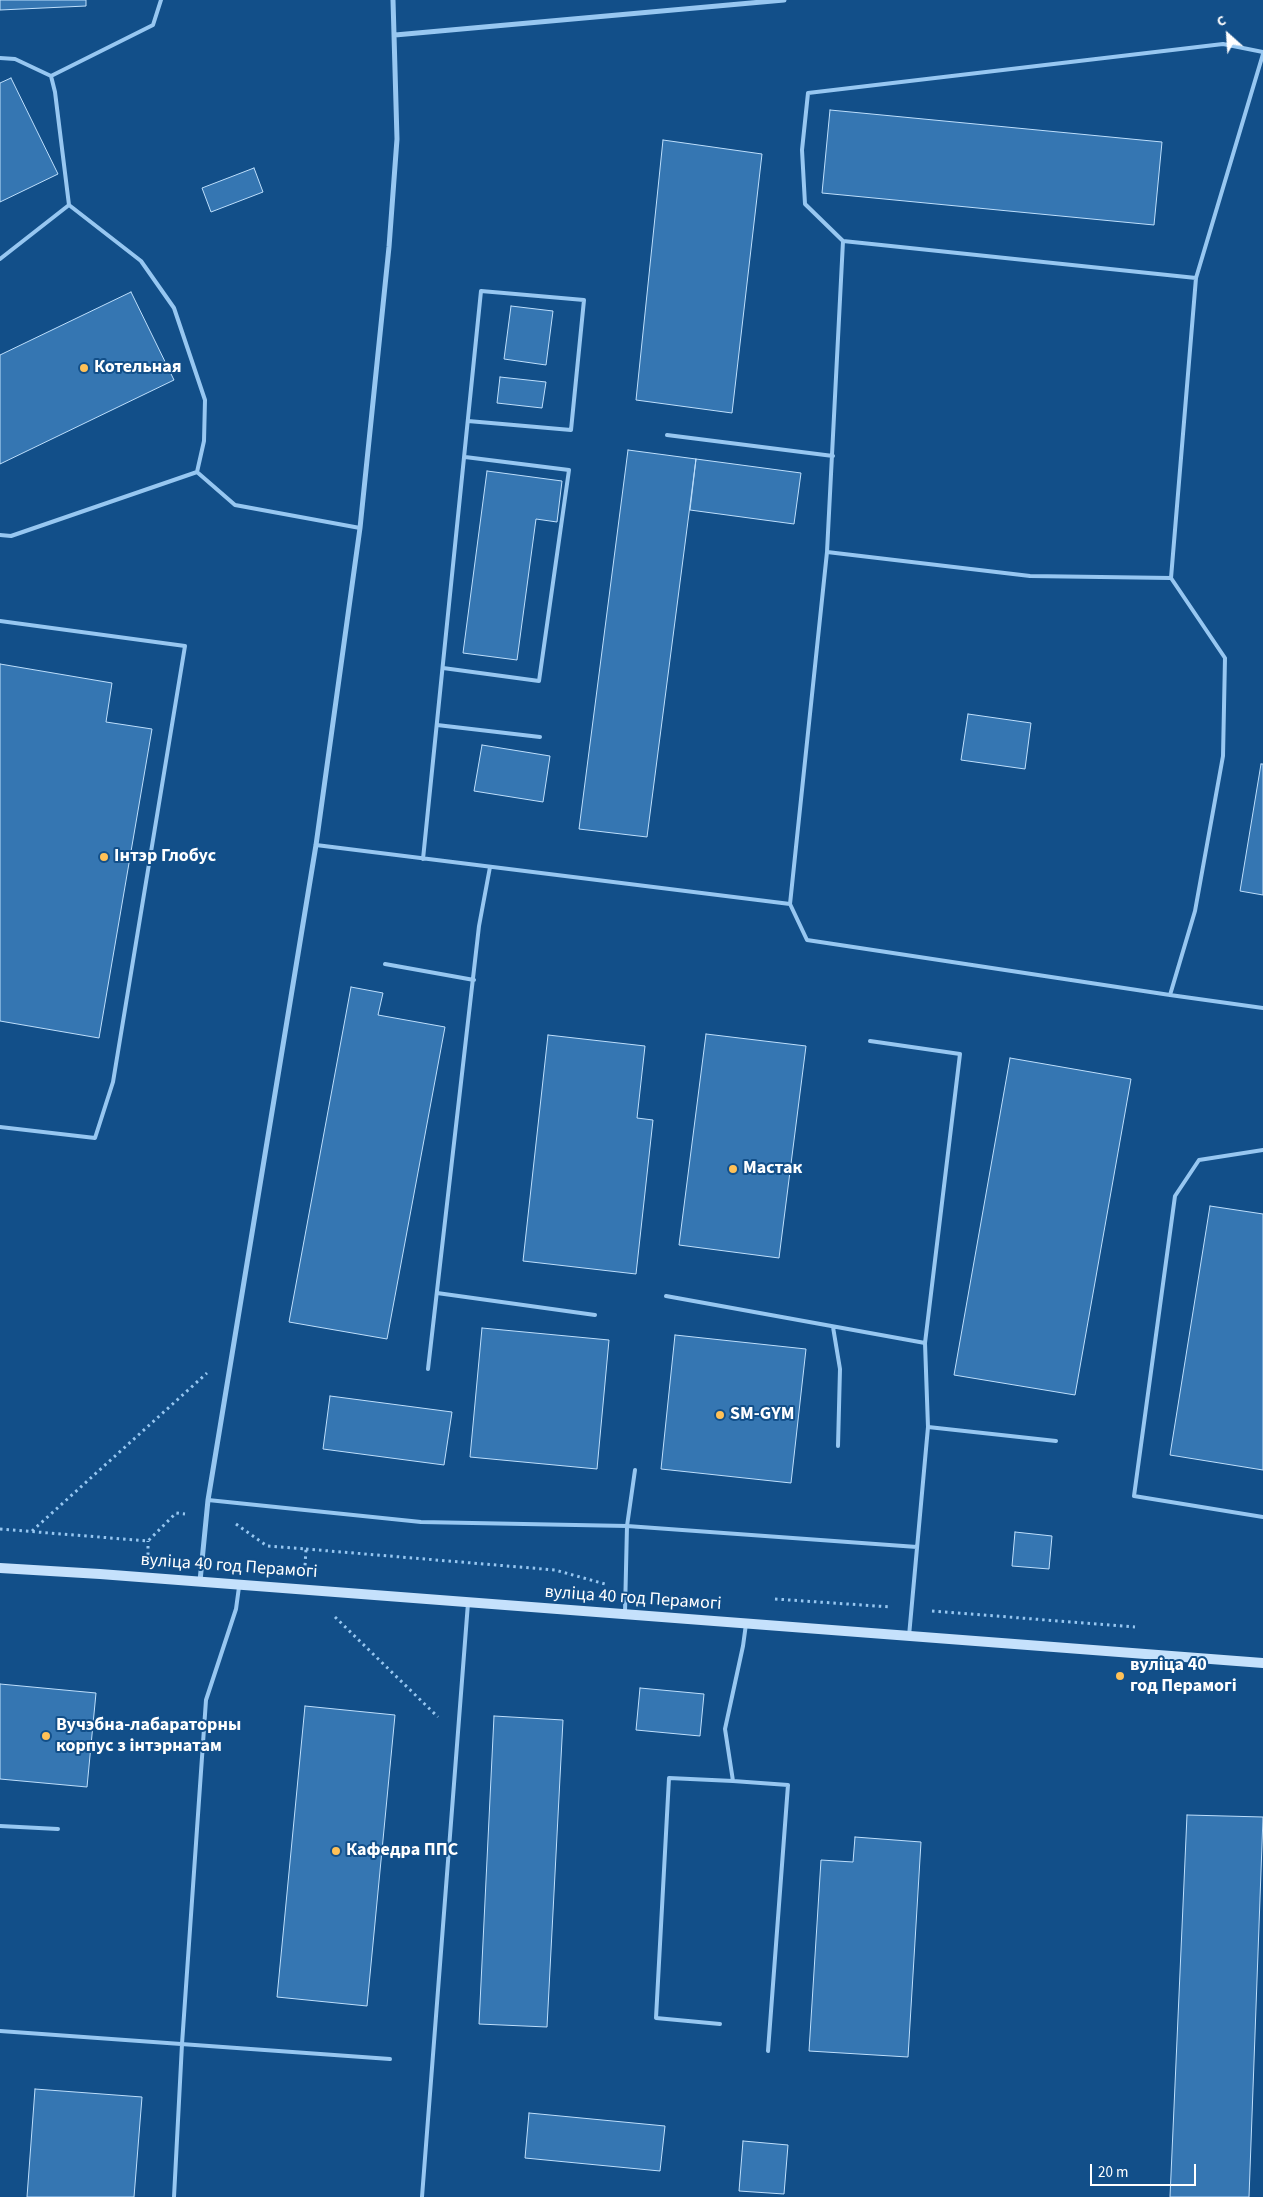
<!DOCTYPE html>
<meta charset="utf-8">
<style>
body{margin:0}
#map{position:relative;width:1263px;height:2197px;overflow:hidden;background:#124f89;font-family:"Source Sans 3",sans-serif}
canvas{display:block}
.north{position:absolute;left:1203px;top:10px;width:50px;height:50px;-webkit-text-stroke:4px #124f89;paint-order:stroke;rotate:334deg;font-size:14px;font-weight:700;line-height:20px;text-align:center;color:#fff}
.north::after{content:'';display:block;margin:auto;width:18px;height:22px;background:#fff;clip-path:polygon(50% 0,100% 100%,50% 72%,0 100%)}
.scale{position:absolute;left:1090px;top:2164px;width:106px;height:22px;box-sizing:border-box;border:2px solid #fff;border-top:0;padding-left:6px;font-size:15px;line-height:18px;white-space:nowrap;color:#fff;-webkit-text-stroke:4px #124f89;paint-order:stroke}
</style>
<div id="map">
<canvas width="1263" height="2197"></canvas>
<div class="north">С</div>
<div class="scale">20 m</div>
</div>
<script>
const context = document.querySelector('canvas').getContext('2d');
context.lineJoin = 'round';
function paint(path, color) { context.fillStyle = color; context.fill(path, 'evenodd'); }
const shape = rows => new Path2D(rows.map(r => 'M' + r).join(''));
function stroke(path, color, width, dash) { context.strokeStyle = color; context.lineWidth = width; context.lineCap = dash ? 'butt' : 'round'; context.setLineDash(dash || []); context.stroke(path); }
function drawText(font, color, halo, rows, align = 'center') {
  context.font = font + ' "Source Sans 3",sans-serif'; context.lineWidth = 4; context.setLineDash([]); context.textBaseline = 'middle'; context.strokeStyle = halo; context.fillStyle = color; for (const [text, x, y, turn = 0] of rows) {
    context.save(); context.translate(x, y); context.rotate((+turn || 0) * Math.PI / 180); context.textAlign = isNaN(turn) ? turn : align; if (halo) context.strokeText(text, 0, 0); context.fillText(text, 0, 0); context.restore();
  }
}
const building = shape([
 [0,0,86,0,86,6,0,10,0,0],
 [11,78,58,174,0,202,0,83,11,78],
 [830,110,1162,142,1154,225,822,193,830,110],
 [663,140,762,154,732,413,636,400,663,140],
 [254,168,263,192,211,212,202,188,254,168],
 [131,292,174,380,0,464,0,355,131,292],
 [511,306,553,311,546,365,504,359,511,306],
 [500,377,546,382,542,408,497,403,500,377],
 [628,450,696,459,647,837,579,829,628,450],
 [696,459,801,473,794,524,690,510,696,459],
 [487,471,562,481,557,522,536,519,517,660,463,653,487,471],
 [0,664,112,683,106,722,152,729,99,1038,0,1021,0,664],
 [968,714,1031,723,1025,769,961,760,968,714],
 [482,745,550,756,543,802,474,791,482,745],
 [1261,764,1263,764,1263,895,1240,891,1261,764],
 [351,987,383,993,378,1015,445,1027,387,1339,289,1322,351,987],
 [706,1034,806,1046,779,1258,679,1245,706,1034],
 [548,1035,645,1046,637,1118,653,1120,636,1274,523,1261,548,1035],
 [1010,1058,1131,1079,1075,1395,954,1375,1010,1058],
 [1210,1206,1263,1214,1263,1470,1170,1455,1210,1206],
 [482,1328,609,1340,597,1469,470,1457,482,1328],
 [675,1335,806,1349,791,1483,661,1469,675,1335],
 [330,1396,452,1412,444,1465,323,1449,330,1396],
 [1015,1532,1052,1536,1049,1569,1012,1566,1015,1532],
 [0,1684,96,1693,87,1787,0,1779,0,1684],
 [640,1688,704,1694,700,1736,636,1730,640,1688],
 [305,1706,395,1715,367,2006,277,1997,305,1706],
 [494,1716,563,1720,547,2027,479,2024,494,1716],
 [1187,1815,1263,1817,1249,2197,1170,2197,1187,1815],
 [855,1837,921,1842,908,2057,809,2051,821,1860,853,1862,855,1837],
 [35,2089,142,2097,134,2197,27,2197,35,2089],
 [529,2113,665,2126,660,2171,525,2158,529,2113],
 [743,2141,788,2145,784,2194,739,2191,743,2141]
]);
paint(building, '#3576b2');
stroke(building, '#bedffc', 1);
stroke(shape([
 [236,1524,267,1546,306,1549,305,1566],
 [0,1529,148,1541,176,1513,185,1514],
 [32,1531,207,1373],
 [306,1549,555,1570,605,1584],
 [148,1555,148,1541],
 [775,1599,891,1607],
 [932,1611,1135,1627],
 [335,1617,438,1717]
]), '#97c7f1', 3, [2.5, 4]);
stroke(shape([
 [0,58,15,59,51,76,153,25,161,0],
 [51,76,55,92,69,205],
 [843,241,1196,278,1171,578],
 [0,259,69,205,141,261,174,308,205,400,204,441,197,472,235,505,360,528],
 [1196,278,1263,54],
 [667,435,833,456],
 [0,535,11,536,197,472],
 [827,552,843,241,805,204,802,150,808,93,1223,44,1263,52],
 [0,621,185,646,113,1082,95,1138,0,1127],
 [443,668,539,681,569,470,465,457],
 [437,725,540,737],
 [316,845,790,904,827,552,1030,576,1171,578,1225,658,1223,756,1195,911,1170,995,807,940,790,904],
 [423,859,481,291,584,300,571,430,468,421],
 [385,964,474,980],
 [1170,995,1263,1008],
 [870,1041,960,1054,925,1343,928,1427,909,1636],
 [1263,1150,1199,1160,1175,1196,1134,1496,1263,1517],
 [437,1293,595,1315],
 [666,1296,925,1343],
 [833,1327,840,1369,838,1446],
 [428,1369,479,926,490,867],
 [928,1427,1056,1441],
 [208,1500,421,1522,627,1526,917,1547],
 [625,1612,627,1526,635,1470],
 [746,1624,743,1646,725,1729,733,1781,788,1785,768,2051],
 [0,1826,58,1829],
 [720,2024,656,2018,669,1778,733,1781],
 [0,2031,390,2059],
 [174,2197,182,2044,206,1700,236,1609,239,1587],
 [422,2197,468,1603]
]), '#97c7f1', 4);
stroke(shape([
 [395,35,784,0],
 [200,1581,208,1500,316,845,360,528,389,247,397,139,393,0]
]), '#97c7f1', 5);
stroke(shape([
 [0,1568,100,1574,1263,1663]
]), '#c5e1fc', 10);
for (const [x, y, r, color] of [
 [84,368,5,"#ffc157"],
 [104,857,5,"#ffc157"],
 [733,1169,5,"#ffc157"],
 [720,1415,5,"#ffc157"],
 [1120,1676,5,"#ffc157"],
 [46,1736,5,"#ffc157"],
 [336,1851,5,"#ffc157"]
]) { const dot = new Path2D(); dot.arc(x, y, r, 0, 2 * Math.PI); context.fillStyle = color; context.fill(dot); stroke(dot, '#124f89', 2); }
drawText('bold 18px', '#fff', '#124f89', [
 ["Котельная",94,368],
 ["Інтэр Глобус",114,857],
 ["Мастак",743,1169],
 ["SM-GYM",730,1415],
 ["вуліца 40",1130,1666],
 ["год Перамогі",1130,1687],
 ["Вучэбна-лабараторны",56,1726],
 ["корпус з інтэрнатам",56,1747],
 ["Кафедра ППС",346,1851]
], 'left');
drawText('18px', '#fff', '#124f89', [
 ["вуліца 40 год Перамогі",229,1567,4],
 ["вуліца 40 год Перамогі",633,1599,4]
]);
</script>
